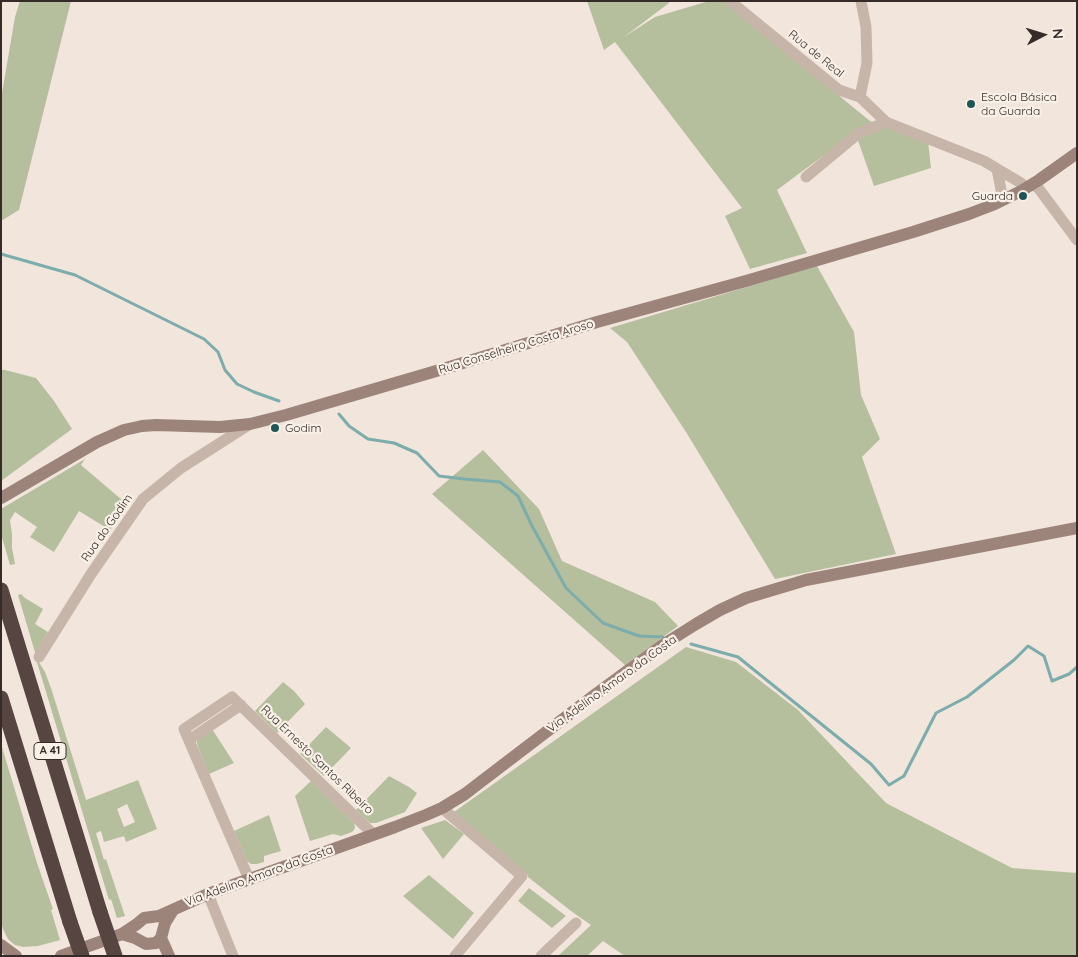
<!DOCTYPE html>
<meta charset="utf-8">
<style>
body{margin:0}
#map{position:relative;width:1078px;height:957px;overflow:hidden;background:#f1e5dc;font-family:Quicksand,sans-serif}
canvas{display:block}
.frame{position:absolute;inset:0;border:2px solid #362b28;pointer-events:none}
.north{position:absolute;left:1018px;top:10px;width:50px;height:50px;-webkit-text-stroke:4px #f9f0e8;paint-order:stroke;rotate:85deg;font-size:14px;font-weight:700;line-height:20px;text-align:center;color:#362b28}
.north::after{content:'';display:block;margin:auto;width:18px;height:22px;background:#362b28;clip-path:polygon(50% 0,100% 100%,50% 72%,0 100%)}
</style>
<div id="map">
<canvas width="1078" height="957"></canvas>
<div class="frame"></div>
<div class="north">N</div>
</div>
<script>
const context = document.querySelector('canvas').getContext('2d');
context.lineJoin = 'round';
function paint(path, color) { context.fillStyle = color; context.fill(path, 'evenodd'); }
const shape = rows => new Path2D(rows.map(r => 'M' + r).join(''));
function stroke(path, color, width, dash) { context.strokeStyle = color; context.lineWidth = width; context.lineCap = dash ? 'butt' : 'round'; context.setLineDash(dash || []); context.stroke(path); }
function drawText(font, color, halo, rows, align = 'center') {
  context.font = font + ' Quicksand,sans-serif'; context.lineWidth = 4.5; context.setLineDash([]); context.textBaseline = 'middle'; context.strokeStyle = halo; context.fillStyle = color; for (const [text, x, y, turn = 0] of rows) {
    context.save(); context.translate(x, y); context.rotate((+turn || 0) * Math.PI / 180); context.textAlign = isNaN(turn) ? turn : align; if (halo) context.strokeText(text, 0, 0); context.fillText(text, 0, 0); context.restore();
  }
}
paint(shape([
 [20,1,71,1,19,210,1,221,1,99,15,17],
 [587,1,668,1,669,3,624,37,655,17,709,1,723,1,870,121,928,141,931,168,874,186,855,132,777,190,807,253,750,269,725,216,742,208,615,42,604,50],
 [817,266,854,332,861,395,880,439,862,457,896,554,775,579,686,432,627,342,610,328],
 [1,370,5,370,36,378,54,401,72,429,1,481],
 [483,450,539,509,562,561,655,602,678,626,625,665,432,494],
 [85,459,81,465,128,505,110,530,79,511,54,552,30,537,37,527,15,512,10,520,12,534,12,548,15,564,10,565,1,534,1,509],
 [21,594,25,598,43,609,35,624,48,632,38,649,37,659,45,672,51,688,86,800,138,780,157,829,126,842,124,836,104,842,101,831,96,833,104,860,106,859,125,916,117,918,111,899,109,900,36,659,37,659,18,595],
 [127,804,135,822,124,827,117,809],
 [686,647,736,662,798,710,886,803,1012,868,1077,873,1077,956,625,956,603,941,587,956,558,956,591,925,571,911,528,877,528,875,454,812],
 [283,682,294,691,305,704,277,733,255,711],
 [326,727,351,748,324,776,300,754],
 [212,729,234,763,209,774,198,747,197,743,197,741],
 [1,744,37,863,53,909,51,910,60,940,38,946,23,947,15,945,8,939,3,929,2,925],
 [389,776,409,787,417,793,405,812,376,823,370,823,356,810],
 [311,781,354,823,355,827,354,830,352,832,341,836,333,834,310,841,295,796],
 [269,815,281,851,264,856,264,862,257,864,251,864,247,861,234,831],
 [445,820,464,834,443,859,421,828],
 [429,875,474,913,453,939,403,896],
 [529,888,566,916,552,928,518,901]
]), '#b6bf9d');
stroke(shape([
 [1,254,75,275,204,339,218,352,225,370,237,384,254,392,279,401],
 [339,414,349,426,368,439,394,443,417,453,439,476,464,479,500,482,518,496,531,524,566,588,603,623,639,636,663,637],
 [691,644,738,657,871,764,889,785,904,776,936,713,967,697,1014,660,1028,646,1044,656,1052,681,1069,674,1077,667]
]), '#7cacab', 3);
stroke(shape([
 [730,1,839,90,860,97,886,122,984,161,1021,183,1026,188],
 [860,97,867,63,866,27,861,1],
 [997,169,1003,200],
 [806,177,859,133,886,122],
 [1033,184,1039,189,1077,240],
 [39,657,91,574,143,499,181,468,250,424],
 [189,740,241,705],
 [442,808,522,876,455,956],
 [249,879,184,729,232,697,373,834],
 [208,894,233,956],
 [541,956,576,923]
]), '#c8b5a9', 11);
stroke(shape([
 [1,498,97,442,124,430,142,426,156,425,220,427,250,424,286,415,443,369,597,322,746,281,913,232,969,214,995,204,1021,191,1039,180,1077,153],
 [122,934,135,938,146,944,156,943,161,938,165,923,173,910],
 [161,938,169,956],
 [1,945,16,956],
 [61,956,122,934,137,924,144,918,159,916,208,894,395,827,426,815,442,808,465,794,478,784,592,697,661,646,696,624,720,610,746,598,806,580,1077,528]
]), '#9c847a', 12);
stroke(shape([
 [1,590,100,912],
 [1,698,70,922]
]), '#564540', 15);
stroke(shape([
 [100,912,115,956],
 [70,922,82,956]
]), '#564540', 15);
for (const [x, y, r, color] of [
 [971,104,5,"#205555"],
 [1023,196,5,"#205555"],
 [275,428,5,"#205555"]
]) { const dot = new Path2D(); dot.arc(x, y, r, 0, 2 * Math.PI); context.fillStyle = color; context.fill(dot); stroke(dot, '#f9f0e8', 2); }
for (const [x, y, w] of [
 [50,751,32]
]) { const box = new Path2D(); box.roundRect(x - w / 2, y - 8.5, w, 17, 4); context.fillStyle = '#f9f0e8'; context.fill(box); stroke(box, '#362b28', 1); }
drawText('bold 11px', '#362b28', null, [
 ["A 41",50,751]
]);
drawText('12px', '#362b28', '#f9f0e8', [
 ["Rua de Real",816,54,39],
 ["Rua Conselheiro Costa Aroso",516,347,-17],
 ["Rua do Godim",107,528,-55],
 ["Via Adelino Amaro da Costa",612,684,-36],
 ["Rua Ernesto Santos Ribeiro",317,760,44],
 ["Via Adelino Amaro da Costa",259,876,-20]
]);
drawText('12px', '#362b28', '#f9f0e8', [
 ["Escola Básica",981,97],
 ["da Guarda",981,111],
 ["Guarda",1013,196,"right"],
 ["Godim",285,428]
], 'left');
</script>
